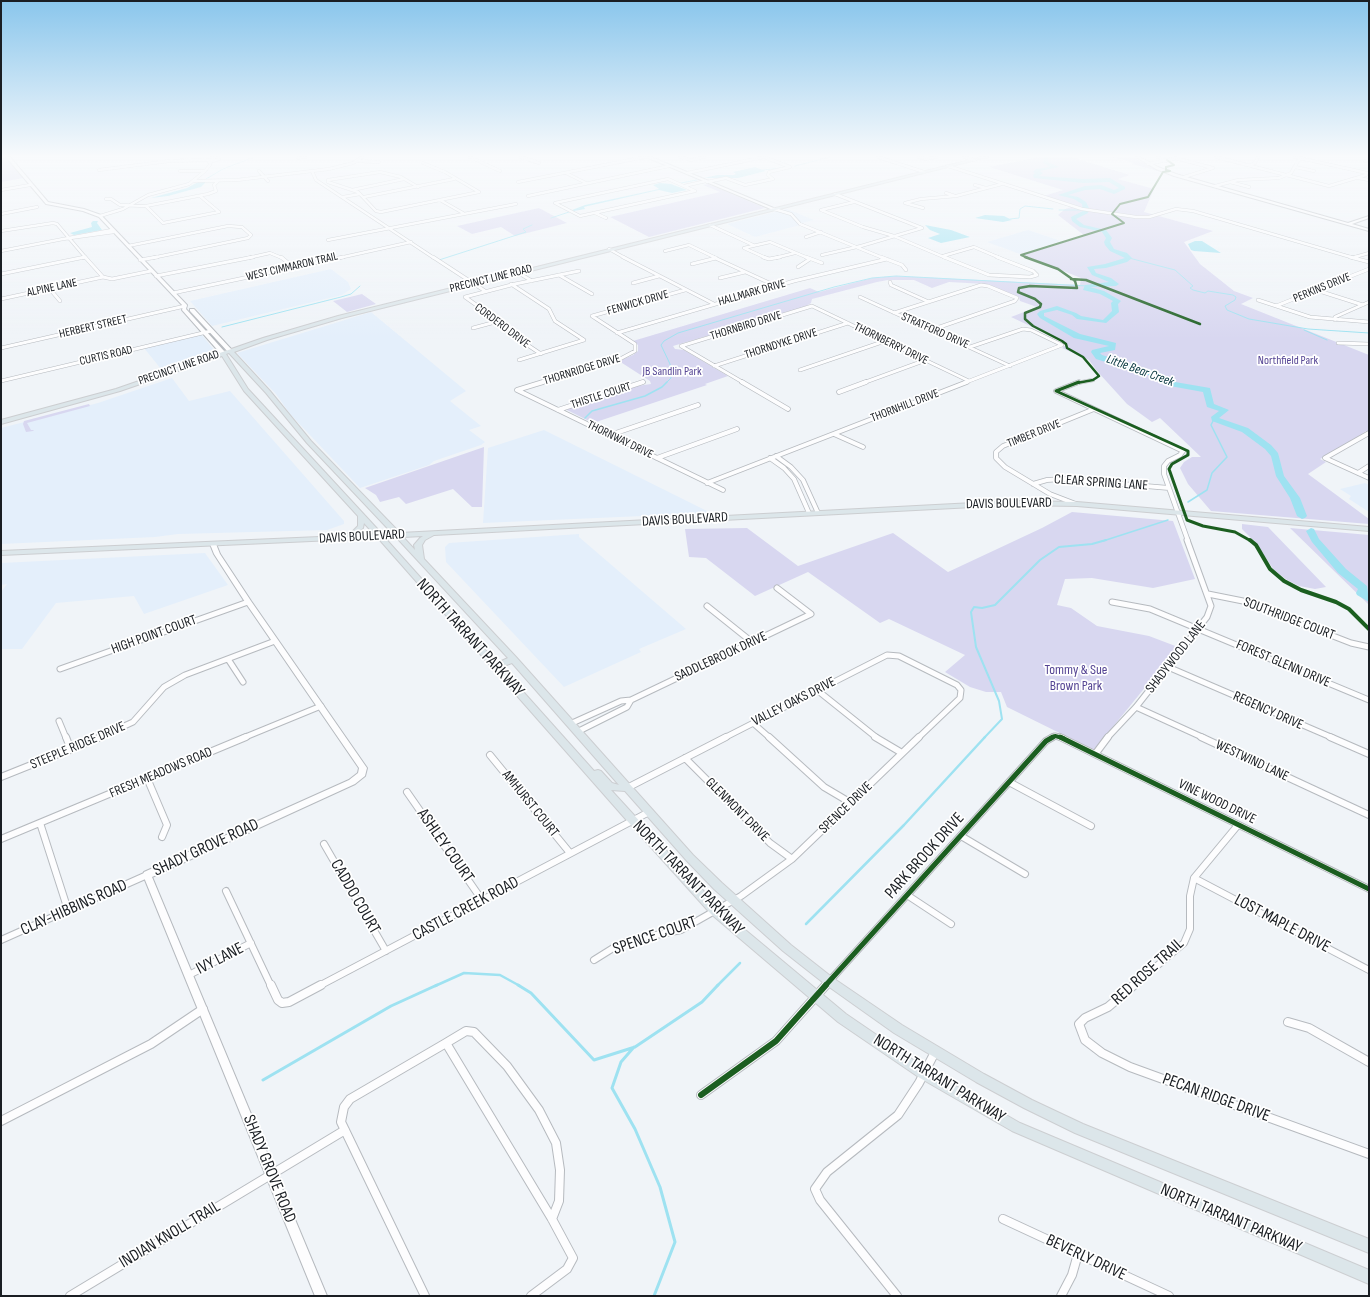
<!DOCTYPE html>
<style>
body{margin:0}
#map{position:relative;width:1370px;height:1297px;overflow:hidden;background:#f0f4f8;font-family:"Sofia Sans Condensed",sans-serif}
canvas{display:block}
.frame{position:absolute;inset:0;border:2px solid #1a1e23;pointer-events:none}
</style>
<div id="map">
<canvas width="1370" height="1297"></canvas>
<div class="frame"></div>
</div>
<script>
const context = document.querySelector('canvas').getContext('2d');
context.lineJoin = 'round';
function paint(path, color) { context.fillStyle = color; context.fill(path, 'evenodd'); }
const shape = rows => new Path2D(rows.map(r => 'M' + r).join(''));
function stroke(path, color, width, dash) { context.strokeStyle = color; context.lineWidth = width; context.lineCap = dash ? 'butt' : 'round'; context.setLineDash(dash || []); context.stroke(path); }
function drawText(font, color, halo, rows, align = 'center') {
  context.font = font + ' "Sofia Sans Condensed",sans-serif'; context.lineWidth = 3.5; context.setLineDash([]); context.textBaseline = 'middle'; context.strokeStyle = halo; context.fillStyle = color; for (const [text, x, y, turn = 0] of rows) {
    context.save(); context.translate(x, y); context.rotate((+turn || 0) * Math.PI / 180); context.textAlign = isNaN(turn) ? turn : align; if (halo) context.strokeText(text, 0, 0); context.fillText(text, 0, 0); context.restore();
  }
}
paint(shape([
 [787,209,814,220,802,223,804,224,755,237,727,224],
 [1028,230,1061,241,1020,254,987,242],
 [331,269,348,282,351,289,342,295,212,326,190,301],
 [371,312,466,391,450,401,481,426,469,430,485,442,481,445,434,461,429,465,360,488,290,414,276,394,237,353],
 [200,335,202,335,214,350,161,369,144,348],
 [172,378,189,401,230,391,344,521,344,524,327,530,178,534,155,537,1,544,1,428,98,403],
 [544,430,711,513,483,523,488,448],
 [1365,483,1369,485,1369,512,1349,499,1351,496,1340,489],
 [579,534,579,537,686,629,639,649,641,652,564,687,446,562,445,547,449,543],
 [205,553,228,585,144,614,134,596,56,603,22,649,1,649,1,592,7,584,1,585,1,563]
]), '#e4effb');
paint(shape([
 [1,157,8,157,24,178,1,182],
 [1040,157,1071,157,1130,175,1118,179,1154,189,1144,212,1213,231,1184,242,1200,264,1234,291,1253,298,1241,304,1369,355,1369,432,1366,431,1345,446,1320,459,1326,462,1308,474,1369,519,1369,524,1211,511,1188,484,1180,468,1184,462,1192,457,1201,457,1160,418,1152,422,1127,404,1097,371,1089,360,1062,348,1066,345,1062,341,1011,317,1037,307,1020,301,1019,297,985,284,949,282,932,288,914,280,888,280,877,282,812,299,811,303,805,307,673,346,675,349,684,350,728,376,705,384,707,385,593,423,565,409,637,386,651,384,650,381,619,361,633,355,638,351,638,345,633,341,810,288,819,292,872,278,896,276,1080,285,1081,278,1023,255,1085,236,1058,215,1065,209,1074,206,1044,196,1063,190,989,167],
 [1112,157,1133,157,1161,172,1132,164,1134,163],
 [708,184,765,208,649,237,610,217,720,192,703,185],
 [539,208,567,223,515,236,501,227,472,234,457,226],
 [362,294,376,304,347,312,333,301],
 [89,404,90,406,27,423,31,430,34,430,33,431,26,432,23,424,24,421],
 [484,447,482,507,472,507,453,489,406,504,399,497,380,502,376,495,365,488],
 [1072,512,1173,521,1195,579,1153,588,1092,578,1065,579,1057,605,1071,608,1097,626,1149,636,1178,647,1094,750,1007,707,1001,692,986,692,970,687,945,672,965,655,889,619,880,623,808,572,755,596,706,558,689,557,685,529,747,528,798,566,893,533,948,572,1042,528],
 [1242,524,1268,527,1326,587,1315,589,1299,586,1287,580,1274,570,1255,542,1242,529],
 [1290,528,1369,535,1369,605]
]), '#d8d7f0');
paint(shape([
 [755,167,766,171,738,178,704,178,717,175,733,175,736,174,733,172],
 [198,182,205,182,205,183,201,187,168,196,151,198,187,188],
 [660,183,671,184,687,190,672,193,659,190,588,206,584,207,585,209,574,211,572,210,585,205,659,189,653,185],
 [985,215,1004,216,1012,220,1003,222,975,218],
 [93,221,98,221,97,223,102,230,74,235,70,233,92,227,91,223],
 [925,225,951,230,970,237,941,243,928,238,940,234,930,230],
 [1195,241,1202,241,1221,253,1194,251,1191,250,1188,244]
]), '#9ee2f1');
stroke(shape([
 [1163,157,1168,159],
 [1173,160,1176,161],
 [795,166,830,157],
 [763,170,780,168],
 [206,179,223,169,254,157],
 [681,183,697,180],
 [1059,210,1082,210],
 [551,218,569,212],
 [1010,219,1019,218,1020,209,1025,206,1053,209],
 [1129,258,1175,270,1193,286,1190,288,1193,290,1205,293,1208,291,1233,295,1236,297,1235,300,1225,306,1227,310,1249,319,1308,329,1369,333],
 [439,260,526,232,523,229,532,225],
 [222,327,341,297,351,294,360,286],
 [1304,330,1327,340],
 [666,383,671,378,670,364,661,345,664,341,678,333,834,287,872,278,896,276,1087,286]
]), '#9ee2f1', 1);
stroke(shape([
 [585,418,592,411,645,396,662,387,667,382],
 [1188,502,1207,490,1212,473,1227,457,1211,425,1215,417],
 [1103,541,1168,520]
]), '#9ee2f1', 1.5);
stroke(shape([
 [984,738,1002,719,999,701,976,647,971,612,974,607,982,608,995,605,1040,560,1059,547,1092,544,1106,540]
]), '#9ee2f1', 2);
stroke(shape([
 [806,924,904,825,985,737],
 [435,986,464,973,500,975,520,986],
 [717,986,740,963]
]), '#9ee2f1', 2.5);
stroke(shape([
 [518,985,531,993,594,1060,635,1047,702,1002,718,985],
 [634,1047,621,1062,612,1088,635,1129,660,1187,675,1242,654,1296],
 [263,1080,391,1006,437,985]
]), '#9ee2f1', 3);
paint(shape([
 [1044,157,1048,157,1048,162,1059,167,1040,171,1043,173,1039,176,1083,179,1110,178,1125,187,1125,189,1114,194,1100,189,1085,190,1068,195,1078,197,1086,202,1089,208,1088,213,1076,219,1084,225,1106,230,1112,238,1110,242,1114,249,1127,253,1132,258,1127,262,1106,268,1094,269,1096,273,1111,278,1119,284,1116,286,1090,287,1104,291,1121,301,1118,304,1119,312,1106,323,1077,319,1072,315,1057,310,1044,313,1044,316,1080,334,1116,343,1115,350,1100,353,1102,355,1160,373,1175,382,1210,388,1214,404,1229,410,1219,418,1248,428,1271,445,1278,453,1284,476,1300,498,1307,516,1305,518,1302,519,1297,516,1290,498,1276,476,1271,456,1265,449,1242,432,1212,421,1211,417,1219,411,1207,407,1203,392,1170,386,1154,377,1096,359,1091,352,1092,350,1109,346,1074,338,1040,318,1037,314,1040,311,1057,306,1076,313,1081,316,1103,320,1112,311,1111,303,1113,301,1100,294,1083,290,1085,285,1109,282,1092,275,1087,267,1105,264,1125,258,1110,251,1105,245,1104,242,1106,238,1102,232,1080,227,1072,221,1071,217,1083,211,1082,204,1074,199,1058,195,1085,186,1101,185,1114,190,1119,188,1109,182,1083,183,1034,178,1033,175,1035,173,1033,172,1036,169,1050,167,1043,163,1044,157],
 [1311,528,1314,529,1319,539,1346,569,1367,586,1369,602,1357,595,1356,593,1358,589,1338,573,1312,542,1306,531,1311,528]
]), '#9ee2f1');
const streetFar5 = shape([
 [470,157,500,171],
 [521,157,539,163],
 [680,157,691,160,704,157],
 [878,157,924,172],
 [919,157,926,159,936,157],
 [964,157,974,160],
 [1158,157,1166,161],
 [1216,157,1329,186,1366,175,1367,173],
 [1295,157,1367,173],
 [298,158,305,157],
 [1175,158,1213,168,1184,177],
 [358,161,379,162],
 [1365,161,1369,160],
 [209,162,219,159,218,157],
 [423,163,445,172,479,192],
 [1148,164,1176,158],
 [1250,165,1255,163,1258,157],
 [948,166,1082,209,1136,217,1149,217,1176,209,1193,211,1354,258],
 [1295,167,1314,171],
 [99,170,169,161,210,160],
 [180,171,205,171],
 [259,171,268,181],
 [312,171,316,180,434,258],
 [566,173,586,183],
 [687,173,764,157,790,167],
 [1358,178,1369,180],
 [668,179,695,191,580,216,555,203,668,179],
 [194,181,237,180,329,169,353,163,362,157],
 [518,182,645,157],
 [707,182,726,178,745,185,773,179,768,175,769,172,790,167],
 [1230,182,1249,187],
 [975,185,986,188],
 [684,186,706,181],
 [1215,186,1238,180,1279,178,1291,173,1298,161,1302,158],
 [418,187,401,177,380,172,328,180,328,182,358,192,376,211,381,212,479,192],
 [1,190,30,185],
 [352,190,404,179],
 [946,193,955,196],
 [835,194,922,228],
 [200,196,219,212],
 [528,196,669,166],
 [343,197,360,194],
 [364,197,454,179],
 [106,199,111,199,120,205,146,206,208,194,216,191,214,185,218,181],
 [440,200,463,213],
 [854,202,821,210,863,227,894,236,946,258],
 [905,203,921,199,956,196,1002,184],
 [905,203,923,208],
 [146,206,163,223,219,212],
 [774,209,791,214,800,224,883,258],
 [595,213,606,218],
 [1,214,37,207],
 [100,216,123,209,148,195,189,184,205,171,210,165,212,157],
 [710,225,753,245],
 [112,230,63,239,114,232],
 [1,231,53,223,57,224,86,258],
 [806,237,821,232],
 [328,240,516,204],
 [128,246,228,226,242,227,251,235,248,238],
 [609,249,625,258],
 [1,251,63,239],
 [665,251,689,245,716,258],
 [822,255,861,246,922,228],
 [943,256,974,247,1000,258],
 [1355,257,1369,253],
 [82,258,85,257],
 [152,258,248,238],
 [248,258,270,253,282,258],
 [339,258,411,242],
 [766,258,744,248,770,242,808,258],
 [775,258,795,253]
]);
const streetFar4 = shape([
 [85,257,103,277,112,279,151,271],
 [281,257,293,267],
 [433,257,485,291],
 [623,257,714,304],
 [713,257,776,286],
 [763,257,769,259,780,257],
 [806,257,822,263],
 [881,257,902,265,906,270],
 [944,257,989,275,1030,277,1037,275,1033,271,997,257],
 [1350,257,1369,262],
 [1355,257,1357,257],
 [140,260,157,257],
 [692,264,716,258],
 [798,267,810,259],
 [517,272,532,281],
 [1,274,85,257],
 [559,275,592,294],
 [156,276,253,257],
 [720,278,745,272],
 [890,282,891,285,929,302],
 [633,283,659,276],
 [511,284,549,309,555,321,584,340],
 [49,288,60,301],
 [1316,290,1363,305],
 [173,293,343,257],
 [860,297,1010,366],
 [1,299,103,277],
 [1258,300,1310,317,1369,322],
 [1276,306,1369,269],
 [894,313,981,285,988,286,1017,298,1015,301,931,330],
 [592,316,685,290],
 [1335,320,1335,317,1369,302],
 [473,328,499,321],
 [617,333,794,281,887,259],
 [1338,343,1369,344],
 [681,346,812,306,969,381],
 [681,346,744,383],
 [1,348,185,306],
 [541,354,508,332,499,321,465,297,515,284,579,271],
 [519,360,584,340],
 [714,366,848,323],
 [800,370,885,341],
 [1,381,211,331],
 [540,383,620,359,635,351,635,344,592,316],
 [640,383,643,382],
 [863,383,926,360],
 [964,383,1062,345,1031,330,1023,329,970,347],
 [1077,383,1093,380]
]);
const streetFar3 = shape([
 [742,382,788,409],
 [1079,382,1056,391,1183,451,1180,455,1168,461,1164,466,1164,474,1188,541],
 [517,390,723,490],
 [517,390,543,382],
 [839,392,866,382],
 [558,410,643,382],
 [1369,433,1325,458,1369,478],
 [834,434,863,447],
 [610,435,698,405],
 [776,456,791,467,803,480,818,513],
 [657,458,737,429],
 [770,458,784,468,794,479,809,513],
 [1358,473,1369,466],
 [707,483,967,382],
 [1033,484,1047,480,1063,479,1169,488],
 [1076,504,1050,494,1005,467,996,458,996,452,1003,446,1094,409]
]);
const streetFar2 = shape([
 [1208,594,1243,601,1351,643,1369,647],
 [1112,602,1150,609,1369,700],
 [707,606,752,642],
 [228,659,243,682],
 [1168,667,1333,738],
 [60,669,248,602],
 [817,690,877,738],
 [1136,707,1204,738],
 [59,721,66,738],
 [753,723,770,738],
 [570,724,621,701,631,700,811,614,777,588],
 [577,732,627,707,631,700],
 [98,738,133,722,164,687,185,675,275,641],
 [243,738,321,706],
 [724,738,887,655,899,656,957,685,961,690,960,698,918,738],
 [1051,738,1055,736,1063,738],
 [1107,738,1136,707,1207,617,1211,606,1187,540]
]);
const streetFar1 = shape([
 [66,737,71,750],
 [769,737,824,787,851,803],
 [875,737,902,753],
 [1060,737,1369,889],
 [1201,737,1369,815],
 [1330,737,1369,754],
 [1096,753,1108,737],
 [490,755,570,853],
 [685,758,770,843,792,859],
 [1,777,101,737],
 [147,778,167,825,162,837],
 [1009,782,1091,826],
 [627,788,726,737],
 [407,792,482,900],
 [40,823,68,910],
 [961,836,1025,874],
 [1,839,246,737],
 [324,844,386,951],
 [1194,878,1369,970],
 [226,891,271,986],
 [907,895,951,924],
 [1,940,147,875],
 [594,960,618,945,631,940,681,930,741,896,792,859,919,737],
 [189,975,251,943],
 [319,986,649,812],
 [825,986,1046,741,1053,737],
 [1133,986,1184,943,1190,929,1190,896,1194,878,1238,825]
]);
const street = shape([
 [271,985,278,1000,282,1003,289,1002,321,985],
 [1134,985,1108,1007,1085,1018,1079,1024,1085,1040,1102,1053,1130,1067,1369,1154],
 [1288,1022,1309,1028,1369,1062],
 [446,1043,466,1031,474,1032,507,1066,539,1110,556,1143,560,1170,559,1201,552,1219],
 [701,1095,776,1041,826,985],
 [1,1121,151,1044,203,1009],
 [1003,1219,1169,1296],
 [70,1296,345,1130],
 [425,1296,341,1122,344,1107,350,1099,446,1043,552,1219,573,1258,567,1269,531,1296],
 [897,1296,820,1200,815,1189,827,1172,898,1115,919,1083,935,1052],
 [1061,1296,1072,1275,1078,1254]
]);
const secondary = shape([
 [6,157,10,157,48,202,84,209,101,215,187,305,186,309,225,352,225,354,221,354,182,310,183,306,99,217,83,211,46,204,6,157],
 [646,157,651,157,776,209,773,210,646,157],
 [1136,157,1140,157,1158,167,1176,174,1348,223,1369,216,1369,218,1352,224,1369,229,1369,231,1174,176,1156,169,1136,157],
 [190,309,194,309,232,350,232,352,228,352,190,311,190,309],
 [213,542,216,544,220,554,251,601,367,768,365,776,355,784,152,877,327,1296,315,1296,143,875,144,872,349,780,358,773,359,768,245,602,214,554,210,544,213,542]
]);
const primary = shape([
 [982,157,988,157,342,318,267,340,234,352,270,391,311,441,400,533,1012,501,1077,502,1369,527,1369,531,1077,506,1012,505,434,535,425,540,422,545,424,559,516,657,693,855,722,883,791,945,833,978,902,1025,984,1074,1032,1100,1083,1124,1369,1239,1369,1253,1075,1133,1024,1108,976,1082,894,1033,825,984,783,951,714,889,687,861,625,791,611,790,719,908,846,1014,928,1070,1020,1123,1369,1270,1369,1284,1012,1131,920,1078,838,1022,711,914,630,824,378,538,1,555,1,551,342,536,352,532,358,526,358,516,244,391,222,356,120,391,1,424,1,420,116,389,263,338,338,316,982,157],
 [229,353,266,393,307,443,392,533,382,534,248,389,226,354,229,353],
 [364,523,374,534,355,535,363,528,364,523],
 [423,536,420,538,414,545,415,550,403,537,423,536],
 [396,537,508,658,497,663,385,538,396,537],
 [512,663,619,785,612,783,601,771,598,770,594,771,501,667,512,663]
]);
stroke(streetFar5, '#b6babf', 3.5);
stroke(streetFar4, '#b6babf', 4);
stroke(streetFar3, '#b6babf', 5.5);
stroke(streetFar2, '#b6babf', 7);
stroke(streetFar1, '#b6babf', 8);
stroke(street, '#b6babf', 10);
stroke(secondary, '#b6babf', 2);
stroke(primary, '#ccced1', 2);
stroke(streetFar5, '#fdfdfe', 2.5);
stroke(streetFar4, '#fdfdfe', 3);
stroke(streetFar3, '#fdfdfe', 4);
stroke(streetFar2, '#fdfdfe', 5);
stroke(streetFar1, '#fdfdfe', 6);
stroke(street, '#fdfdfe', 8);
paint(secondary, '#fdfdfe');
paint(primary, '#dce6ea');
stroke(shape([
 [1028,258,1021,255,1124,223,1112,214,1120,204,1148,197,1163,172,1170,171,1166,170,1166,167,1174,165,1167,160]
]), '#1b5e20', 2);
stroke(shape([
 [1025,257,1058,269,1075,281,1077,288,1030,286,1019,288,1018,292,1035,299,1041,304,1040,307,1025,313,1025,319,1033,326,1062,341,1066,344,1067,348,1083,357,1099,376,1093,380,1077,383],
 [1071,279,1086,280,1200,324]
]), '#1b5e20', 2.5);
stroke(shape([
 [1079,382,1056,391,1188,451,1188,455,1172,464,1169,469,1187,520,1203,526,1235,532,1251,541]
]), '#1b5e20', 3);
stroke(shape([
 [1250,540,1256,545,1270,569,1284,581,1301,590,1336,602,1349,609,1369,629],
 [1051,738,1055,736,1063,738]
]), '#1b5e20', 4);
stroke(shape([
 [1060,737,1369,889],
 [825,986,1046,741,1053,737]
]), '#1b5e20', 5);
stroke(shape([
 [701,1095,776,1041,826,985]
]), '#1b5e20', 6);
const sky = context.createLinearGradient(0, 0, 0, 339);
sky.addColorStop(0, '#8ac6ec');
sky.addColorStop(0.46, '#f8fafc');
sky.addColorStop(1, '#f8fafc00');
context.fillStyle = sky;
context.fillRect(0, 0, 1370, 339);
drawText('12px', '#1a1e23', '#fff', [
 ["WEST CIMMARON TRAIL",292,267,-13],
 ["PRECINCT LINE ROAD",491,279,-14],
 ["ALPINE LANE",52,288,-12],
 ["PERKINS DRIVE",1322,288,-22],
 ["HALLMARK DRIVE",752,293,-16],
 ["FENWICK DRIVE",638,303,-16],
 ["CORDERO DRIVE",502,326,37],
 ["THORNBIRD DRIVE",746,326,-17],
 ["HERBERT STREET",93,327,-13],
 ["STRATFORD DRIVE",935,331,24],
 ["THORNDYKE DRIVE",781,344,-18],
 ["THORNBERRY DRIVE",891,344,26],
 ["CURTIS ROAD",106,356,-13],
 ["PRECINCT LINE ROAD",179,368,-19],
 ["THORNRIDGE DRIVE",582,370,-17],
 ["THISTLE COURT",601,396,-18],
 ["THORNHILL DRIVE",905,406,-21],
 ["TIMBER DRIVE",1034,434,-22],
 ["THORNWAY DRIVE",620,440,26]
]);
drawText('12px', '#544493', '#fff', [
 ["Northfield Park",1288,361],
 ["JB Sandlin Park",672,372]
]);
drawText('italic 13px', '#02323b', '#fff', [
 ["Little Bear Creek",1140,371,20]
]);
drawText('14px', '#1a1e23', '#fff', [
 ["CLEAR SPRING LANE",1101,483,4],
 ["DAVIS BOULEVARD",1009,504,-1],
 ["DAVIS BOULEVARD",685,520,-3],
 ["DAVIS BOULEVARD",362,537,-3],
 ["SOUTHRIDGE COURT",1289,619,21],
 ["HIGH POINT COURT",154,635,-20],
 ["SADDLEBROOK DRIVE",721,657,-25],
 ["SHADYWOOD LANE",1176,657,-52],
 ["FOREST GLENN DRIVE",1283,664,23],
 ["VALLEY OAKS DRIVE",794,702,-27],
 ["REGENCY DRIVE",1268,711,24],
 ["STEEPLE RIDGE DRIVE",78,746,-23],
 ["WESTWIND LANE",1252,761,25],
 ["FRESH MEADOWS ROAD",161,773,-23],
 ["VINE WOOD DRIVE",1217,802,26],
 ["AMHURST COURT",530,804,51],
 ["SPENCE DRIVE",846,808,-44],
 ["GLENMONT DRIVE",737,810,45]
]);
drawText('14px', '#544493', '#fff', [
 ["Tommy & Sue",1076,670],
 ["Brown Park",1076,686]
]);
drawText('17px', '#1a1e23', '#fff', [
 ["NORTH TARRANT PARKWAY",470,638,48],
 ["ASHLEY COURT",445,846,55],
 ["SHADY GROVE ROAD",206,848,-25],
 ["PARK BROOK DRIVE",925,856,-48],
 ["NORTH TARRANT PARKWAY",688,878,46],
 ["CADDO COURT",355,897,60],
 ["CLAY-HIBBINS ROAD",74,908,-24],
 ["CASTLE CREEK ROAD",466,909,-28],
 ["LOST MAPLE DRIVE",1282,924,28],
 ["SPENCE COURT",655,936,-19],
 ["IVY LANE",220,959,-27],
 ["RED ROSE TRAIL",1148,972,-42],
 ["NORTH TARRANT PARKWAY",939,1079,32],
 ["PECAN RIDGE DRIVE",1216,1098,20],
 ["SHADY GROVE ROAD",269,1169,68],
 ["NORTH TARRANT PARKWAY",1231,1219,23],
 ["INDIAN KNOLL TRAIL",170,1235,-31],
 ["BEVERLY DRIVE",1086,1258,25]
]);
</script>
